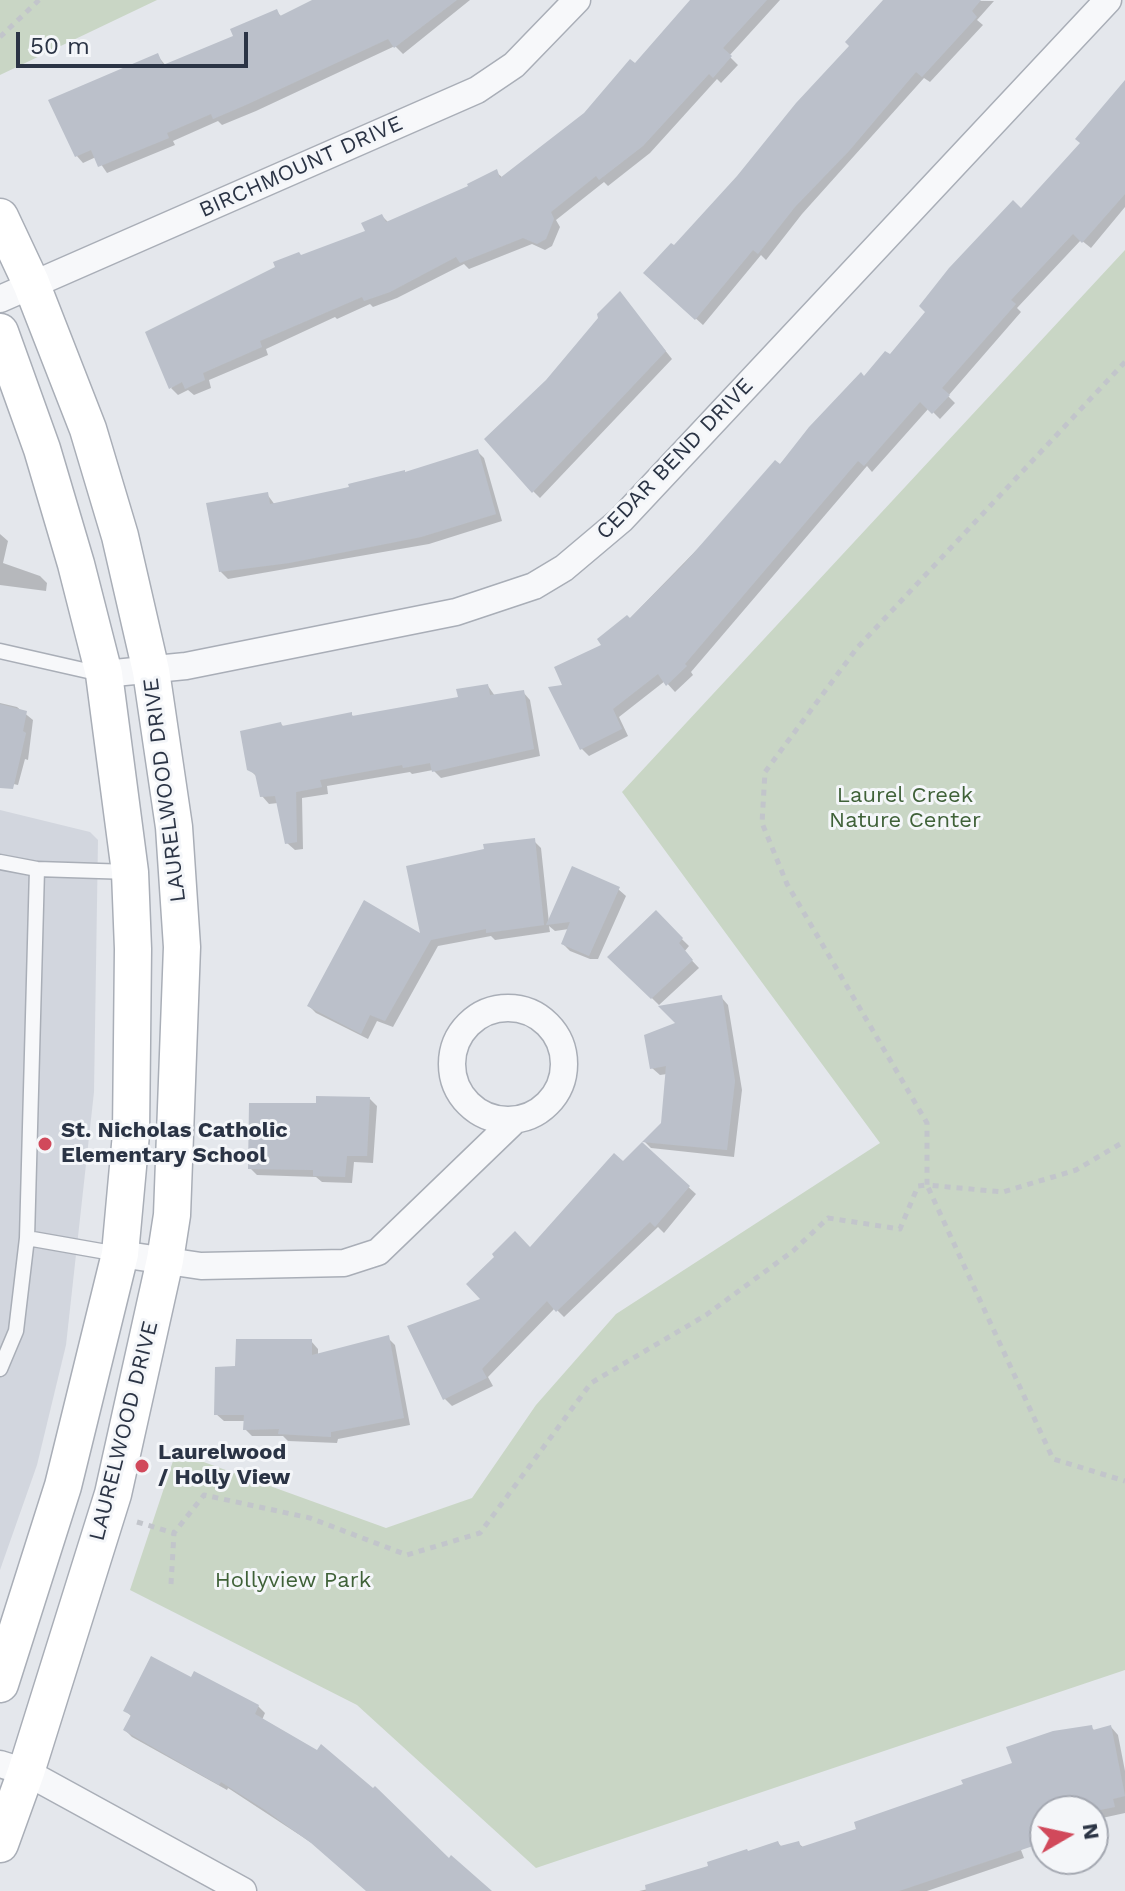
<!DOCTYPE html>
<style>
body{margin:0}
#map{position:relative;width:1125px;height:1891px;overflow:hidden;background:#e4e7ec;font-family:"Work Sans",sans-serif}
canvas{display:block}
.north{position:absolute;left:1029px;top:1795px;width:80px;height:80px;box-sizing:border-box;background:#f4f6f9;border:2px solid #a4a8b1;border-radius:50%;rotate:81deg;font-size:22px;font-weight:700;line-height:32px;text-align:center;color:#2b3445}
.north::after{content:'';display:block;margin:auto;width:28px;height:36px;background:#d1495b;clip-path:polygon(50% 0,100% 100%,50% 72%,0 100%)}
.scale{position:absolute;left:16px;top:32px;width:232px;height:36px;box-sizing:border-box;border:4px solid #2b3445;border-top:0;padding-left:10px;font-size:24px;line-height:28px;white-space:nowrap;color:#2b3445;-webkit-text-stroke:6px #f4f6f9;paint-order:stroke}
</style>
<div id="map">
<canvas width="1125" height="1891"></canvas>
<div class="north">N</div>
<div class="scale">50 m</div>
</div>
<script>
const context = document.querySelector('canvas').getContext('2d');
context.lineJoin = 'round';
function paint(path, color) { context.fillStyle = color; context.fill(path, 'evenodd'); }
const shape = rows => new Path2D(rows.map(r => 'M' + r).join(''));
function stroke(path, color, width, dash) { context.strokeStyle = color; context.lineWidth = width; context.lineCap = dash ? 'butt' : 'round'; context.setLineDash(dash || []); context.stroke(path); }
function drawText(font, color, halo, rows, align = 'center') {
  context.font = font + ' "Work Sans",sans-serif'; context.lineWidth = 6; context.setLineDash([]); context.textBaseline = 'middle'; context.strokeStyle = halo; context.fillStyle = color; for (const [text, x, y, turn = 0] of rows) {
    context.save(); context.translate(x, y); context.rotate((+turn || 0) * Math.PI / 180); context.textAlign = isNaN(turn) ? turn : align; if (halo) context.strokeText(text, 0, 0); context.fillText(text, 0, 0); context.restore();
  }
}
paint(shape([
 [0,810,90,832,98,840,94,1092,66,1345,37,1465,0,1570]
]), '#d2d6de');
paint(shape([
 [0,0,157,0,0,75],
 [1125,250,1125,1670,536,1868,357,1705,130,1590,176,1452,386,1528,472,1498,536,1405,616,1314,880,1143,622,792]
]), '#c9d6c5');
paint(shape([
 [316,0,470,0,403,54,395,46,256,111,222,125,218,121,173,141,175,145,107,173,96,157,83,163,76,155,158,56,166,66,236,37,276,11,282,17],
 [693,0,780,0,729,56,738,65,721,83,717,79,650,153,608,186,604,182,556,220,560,227,552,246,545,250,532,244,469,269,464,264,397,298,373,307,370,304,337,319,335,317,266,349,268,355,209,380,211,388,194,395,188,390,178,395,171,388,301,257,367,232,382,216,389,223,471,187,496,172,503,178,585,114,635,66],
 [887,0,994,1,977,20,983,25,930,82,924,78,802,214,766,260,761,255,703,325,653,280,674,248,739,177,851,46],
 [1125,91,1125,207,1091,248,1081,240,1017,308,1021,312,948,396,955,403,940,419,929,408,872,472,867,466,691,672,693,675,675,692,665,681,619,717,628,736,589,756,582,749,564,686,864,378,890,357,1082,143],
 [626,301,672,359,540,498,533,491],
 [477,451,484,458,502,521,429,544,228,579,220,571,267,494,275,505,406,474],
 [0,534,8,541,3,563,40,576,47,583,46,591,0,585],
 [488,686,495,696,523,692,530,700,540,756,441,778,433,770,412,774,410,772,327,786,328,794,302,798,303,849,295,850,287,843,278,803,269,804,262,796,257,777,249,769,281,724,285,728,351,714,354,717,460,698],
 [0,703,17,707,33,720,28,760,25,759,18,785,0,781],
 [534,841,541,848,549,923,618,889,626,896,598,959,590,959,570,951,563,944,569,929,555,931,549,926,550,932,495,940,491,936,438,946,393,1027,377,1021,368,1039,316,1013,309,1006,423,937],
 [655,913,689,946,684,952,699,968,659,1005,610,957],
 [721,997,728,1005,742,1090,734,1157,651,1148,645,1142,662,1124,667,1074,660,1075,652,1068,679,1024],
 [370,1099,377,1106,373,1163,354,1162,352,1183,322,1182,316,1177,257,1175,250,1168,318,1105],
 [642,1145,696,1194,664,1233,658,1227,564,1317,555,1308,488,1377,493,1386,452,1406,444,1398,484,1299,530,1250],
 [388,1338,395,1345,410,1425,338,1439,337,1443,288,1441,283,1436,252,1436,245,1429,246,1421,224,1421,216,1414,237,1368,311,1341,318,1349,318,1355],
 [191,1680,258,1706,265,1713,262,1720,489,1891,367,1891,321,1849,228,1788,227,1790,132,1737,125,1730,132,1717,126,1711],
 [1091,1727,1095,1731,1111,1727,1118,1735,1125,1771,1125,1813,1093,1820,1093,1811,1045,1811,1045,1836,1021,1850,1024,1858,927,1891,639,1891,663,1886,778,1843,782,1847,798,1843,804,1848,859,1830,1015,1764]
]), '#0003');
paint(shape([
 [312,0,457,0,394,48,388,39,248,104,213,119,211,114,167,133,169,138,98,167,91,150,75,157,48,100,158,53,163,65,233,36,230,29,277,9,280,16],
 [690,0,767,0,723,48,732,56,713,78,709,74,643,146,599,180,596,176,551,212,554,219,546,239,537,244,523,238,460,263,456,257,390,292,364,301,362,297,260,341,262,347,203,373,205,380,185,389,182,382,169,389,145,332,275,267,273,262,299,252,301,255,365,231,361,223,382,214,386,222,468,186,467,184,497,169,500,178,584,113,630,59,635,63],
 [883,0,981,0,972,11,977,17,922,77,916,72,849,151,795,207,758,254,753,250,695,320,643,273,671,243,674,245,737,176,796,103,849,46,845,42],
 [1125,80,1125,194,1082,243,1073,234,1011,300,1016,304,942,388,950,395,932,414,920,402,864,466,858,461,685,664,687,666,666,686,658,674,613,709,622,729,580,750,548,687,562,685,554,667,601,645,597,639,627,615,630,618,684,564,775,460,780,464,809,427,861,372,864,376,885,351,890,354,925,312,919,306,949,268,1013,200,1021,208,1080,143,1075,139],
 [620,291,666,351,532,493,484,439,546,380,598,318,597,314],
 [478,449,496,514,421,537,289,563,219,572,206,503,268,492,270,504,349,487,348,484,405,470,405,472],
 [488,684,490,695,524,690,534,749,432,772,430,763,403,768,402,765,320,780,322,787,296,792,297,842,285,844,275,796,260,797,255,774,247,770,240,731,281,722,282,726,352,712,352,716,458,697,456,689],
 [0,704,27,711,23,731,26,733,13,789,0,788],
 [535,838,544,925,486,933,486,929,431,940,385,1021,370,1015,361,1034,307,1006,364,900,420,933,406,866,484,849,483,844],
 [572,866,620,887,589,956,561,944,570,922,546,925],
 [656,910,683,938,679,943,693,960,651,999,607,957],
 [722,995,735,1081,727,1150,642,1142,661,1123,666,1066,650,1069,644,1035,675,1023,658,1006],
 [316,1096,370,1097,367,1156,347,1156,345,1177,313,1176,313,1170,248,1169,249,1103,316,1103],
 [642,1142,690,1186,655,1227,650,1222,556,1312,547,1301,482,1369,487,1378,443,1400,407,1326,480,1299,466,1284,494,1257,492,1254,515,1231,530,1247,614,1153,623,1161],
 [389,1335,404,1418,331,1432,331,1437,278,1434,279,1429,243,1430,244,1415,214,1415,215,1367,235,1366,236,1339,312,1339,312,1355],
 [151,1656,191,1677,194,1671,259,1705,255,1714,317,1750,321,1744,373,1788,375,1786,449,1858,451,1855,492,1891,366,1891,311,1843,265,1810,221,1782,219,1785,123,1730,131,1715,123,1711],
 [1092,1725,1093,1730,1111,1725,1125,1796,1113,1799,1115,1807,1095,1811,1045,1811,1045,1842,899,1891,646,1891,645,1885,708,1866,707,1862,747,1849,748,1851,778,1841,780,1846,799,1841,801,1847,856,1829,854,1822,963,1784,961,1780,1012,1763,1006,1747,1053,1731]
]), '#bbc0ca');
const lane = shape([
 [0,651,101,674],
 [0,862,37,869,130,872],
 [27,1238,118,1254],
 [0,1369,16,1331,27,1238,37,869]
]);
const street = shape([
 [0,299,477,90,514,65,577,0],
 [104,674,186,666,456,612,534,586,564,568,621,520,1108,0],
 '452 1064a56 56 0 1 1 112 0a56 56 0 1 1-112 0Z',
 [120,1254,201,1266,344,1263,378,1252,515,1120],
 [0,1764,26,1772,243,1891]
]);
const secondary = shape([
 [0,217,31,283,88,429,120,536,151,671,174,827,182,947,172,1215,165,1260,113,1494,26,1772,0,1844],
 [0,332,42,449,76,564,104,674,130,872,133,949,131,1134,120,1254,63,1486,0,1684]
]);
stroke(lane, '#a9aeb7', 17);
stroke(street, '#a9aeb7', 29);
stroke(secondary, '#a9aeb7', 39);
stroke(shape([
 [0,37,39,0],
 [1125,362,857,648,765,772,762,823,787,884,927,1123,927,1185,1003,1192,1076,1170,1125,1141],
 [137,1522,174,1533],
 [171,1584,174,1533,204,1495,310,1518,407,1555,480,1533,591,1383,706,1315,793,1251,828,1218,900,1229,918,1186,927,1185,1053,1459,1125,1481]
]), '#c2c5cb', 5, [6, 6]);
stroke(lane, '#f7f8fa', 14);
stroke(street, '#f7f8fa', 26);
stroke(secondary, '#fff', 36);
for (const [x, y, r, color] of [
 [45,1144,8,"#d1495b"],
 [142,1466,8,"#d1495b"]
]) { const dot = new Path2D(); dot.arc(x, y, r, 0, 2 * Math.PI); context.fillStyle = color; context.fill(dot); stroke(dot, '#f4f6f9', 3); }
drawText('22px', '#2b3445', '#f4f6f9', [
 ["BIRCHMOUNT DRIVE",301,167,-24],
 ["CEDAR BEND DRIVE",675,459,-46],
 ["LAURELWOOD DRIVE",165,790,-97],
 ["LAURELWOOD DRIVE",124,1431,-76]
]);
drawText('22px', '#3f6138', '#f4f6f9', [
 ["Laurel Creek",905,796],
 ["Nature Center",905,821],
 ["Hollyview Park",293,1581]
]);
drawText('bold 22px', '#2b3445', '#f4f6f9', [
 ["St. Nicholas Catholic",61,1131],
 ["Elementary School",61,1156],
 ["Laurelwood",158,1453],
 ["/ Holly View",158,1478]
], 'left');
</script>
